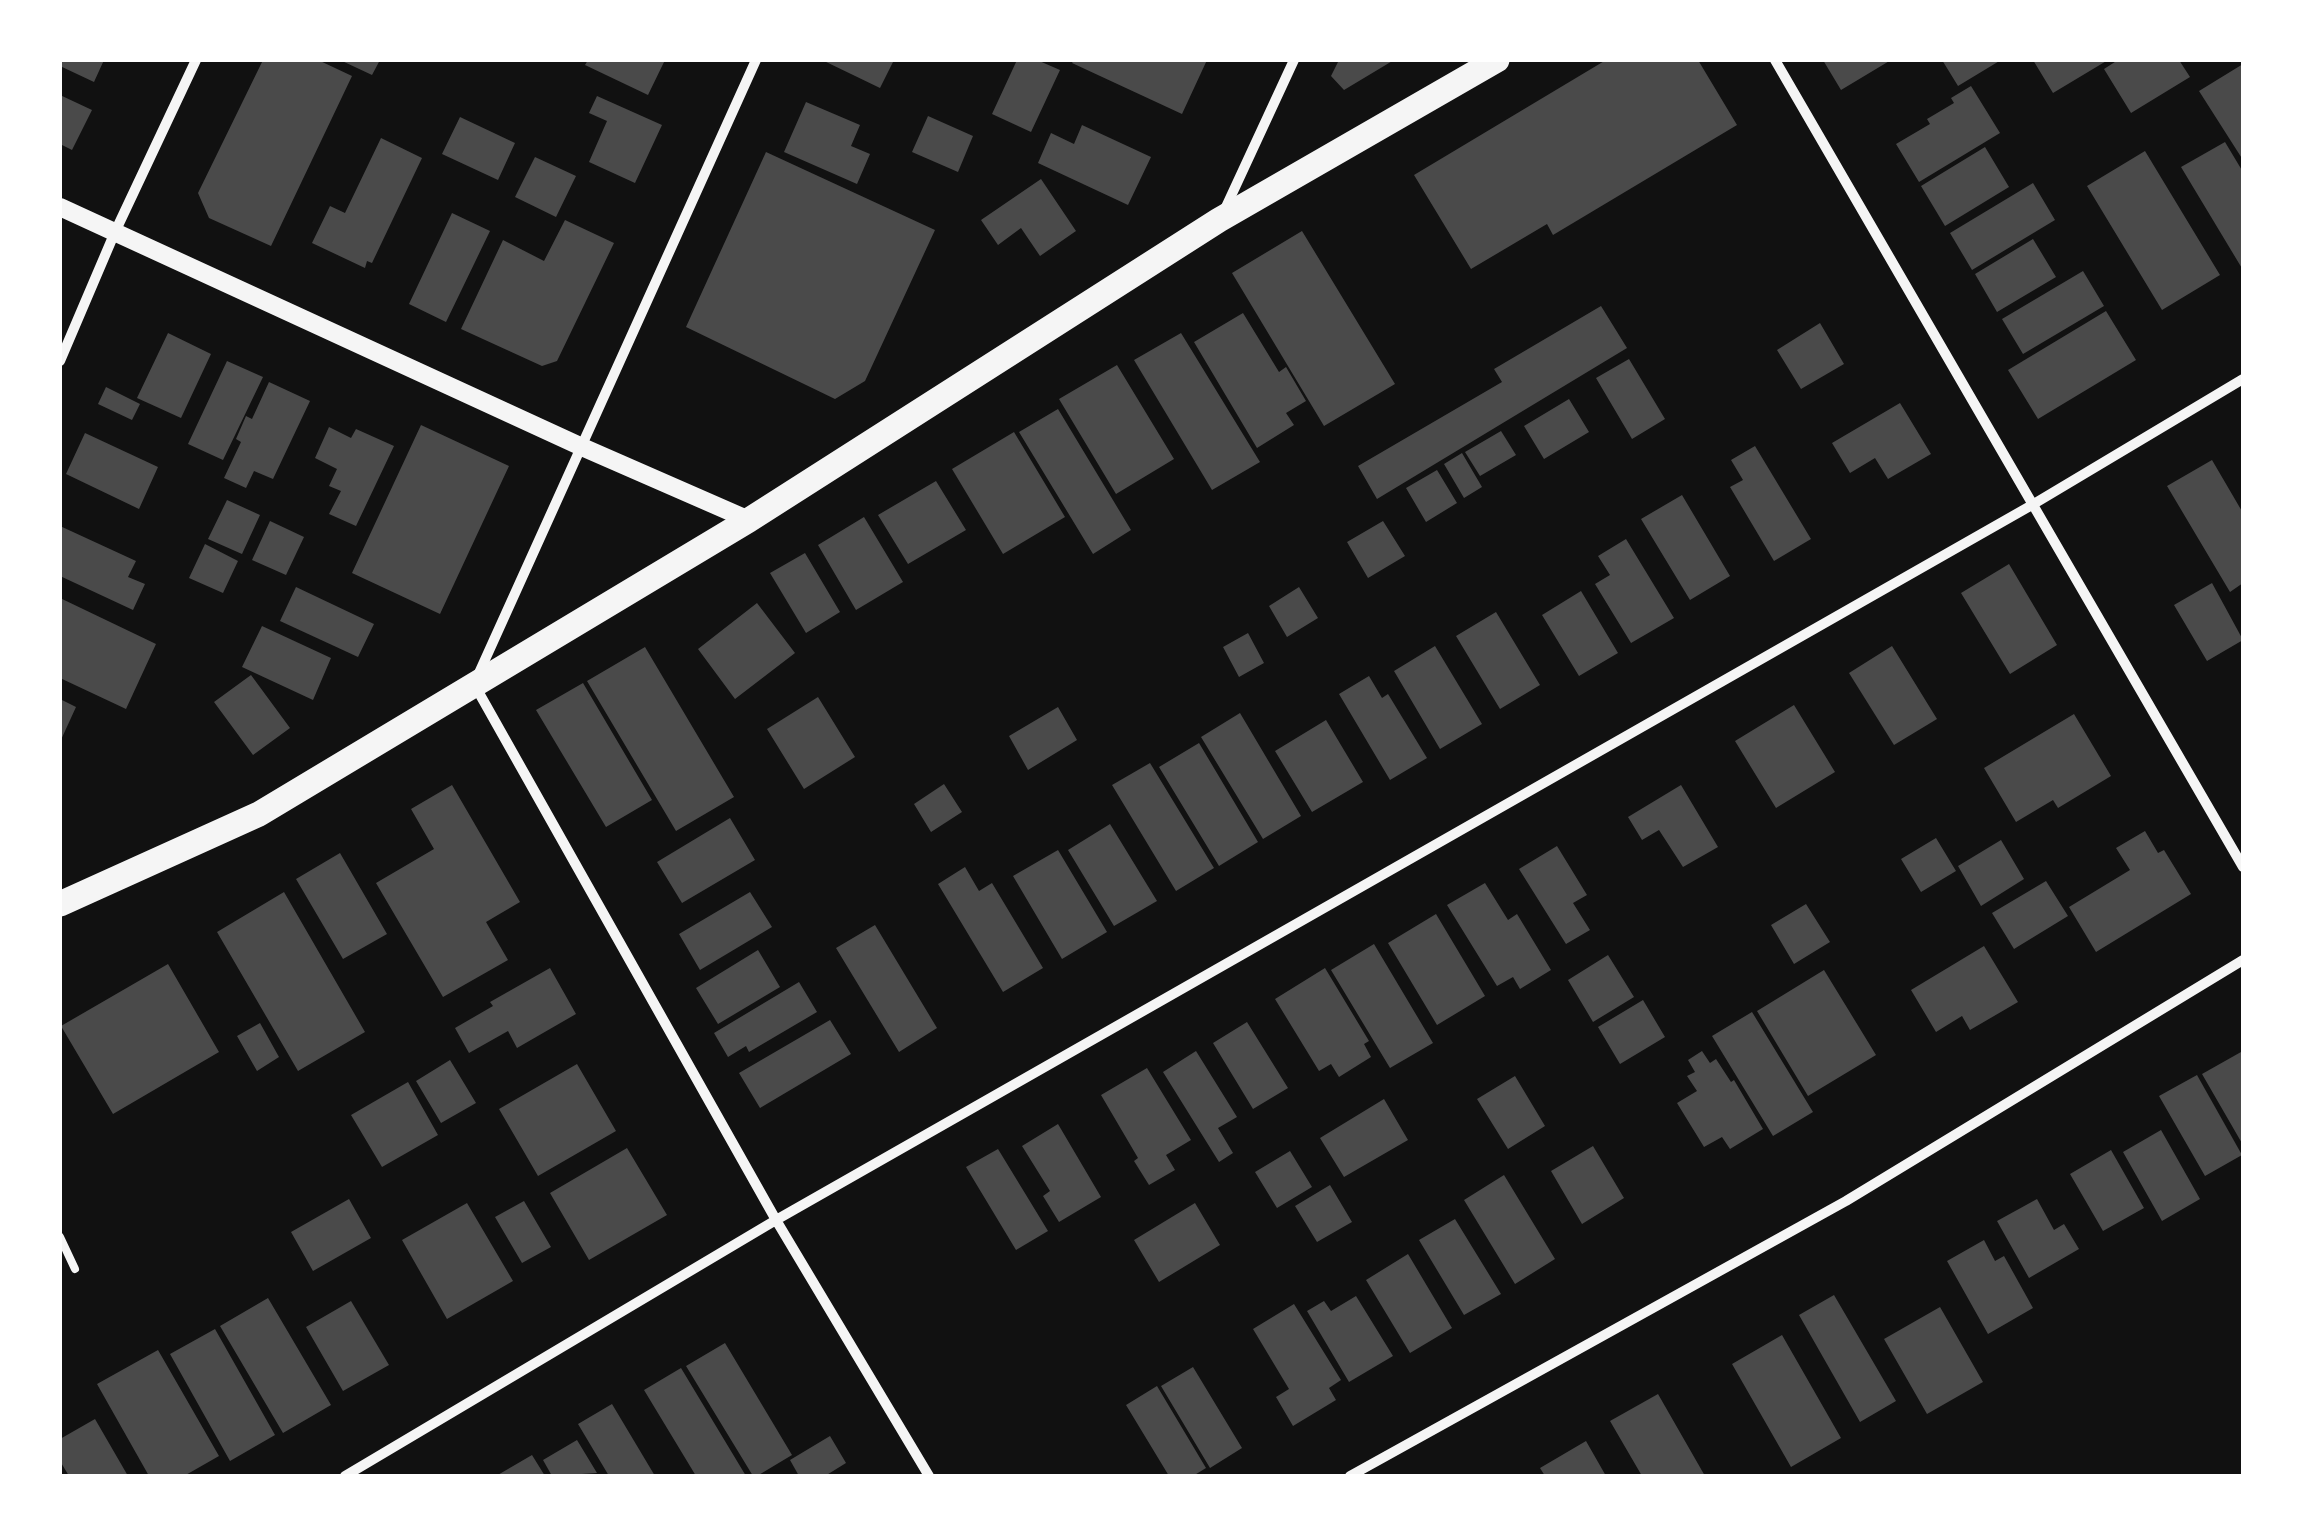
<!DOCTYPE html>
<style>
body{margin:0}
#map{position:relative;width:2303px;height:1536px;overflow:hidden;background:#111;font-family:"Crimson Pro",serif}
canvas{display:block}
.frame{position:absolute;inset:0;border:62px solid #fff;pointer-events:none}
</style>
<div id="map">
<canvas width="2303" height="1536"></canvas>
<div class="frame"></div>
</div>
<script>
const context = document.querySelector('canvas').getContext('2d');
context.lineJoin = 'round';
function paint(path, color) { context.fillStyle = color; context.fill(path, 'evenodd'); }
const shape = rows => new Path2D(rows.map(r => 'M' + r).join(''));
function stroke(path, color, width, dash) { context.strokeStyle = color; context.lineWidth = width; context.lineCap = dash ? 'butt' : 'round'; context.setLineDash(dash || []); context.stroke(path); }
paint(shape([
 [60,60,104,60,94,82,60,66],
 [263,60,318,60,352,76,271,246,209,218,198,193],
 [340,60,380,60,372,75],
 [588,60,665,60,648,95,585,65],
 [822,60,894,60,880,88],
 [1017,60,1037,60,1060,70,1031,132,992,114],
 [1074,60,1207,60,1182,114,1072,63],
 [1339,60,1394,60,1344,90,1331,76],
 [1606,60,1698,60,1737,125,1553,235,1547,224,1471,269,1414,175],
 [1823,60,1891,60,1841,90],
 [1942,60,2001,60,1958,86],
 [2033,60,2108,60,2053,93],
 [2118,60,2179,60,2190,77,2131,113,2104,69],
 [2243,64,2243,160,2199,91],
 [1971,86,2000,133,1919,182,1896,144,1930,124,1927,119,1954,103,1951,98],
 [60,95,92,110,72,150,60,144],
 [597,96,662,125,635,183,589,162,607,121,589,113],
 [806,102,860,125,851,146,870,154,857,184,784,152],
 [928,116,973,136,958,172,912,152],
 [460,117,515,143,498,180,442,154],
 [1082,125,1151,157,1128,205,1038,163,1051,133,1074,144],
 [381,138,422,158,372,263,367,261,365,268,312,243,330,206,345,213],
 [2225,142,2243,172,2243,270,2181,167],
 [1985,147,2009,187,1945,226,1921,186],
 [2145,151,2220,275,2162,310,2087,186],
 [766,152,935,230,865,381,835,399,686,327],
 [535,157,576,176,556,217,515,197],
 [1041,179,1076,231,1040,256,1021,228,998,245,981,220],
 [2033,183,2055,220,1972,270,1950,233],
 [452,213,490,231,446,322,409,304],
 [565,220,614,243,557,361,542,366,461,329,503,240,544,261],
 [1302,231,1395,384,1324,426,1232,273],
 [2033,239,2056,277,1997,312,1975,274],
 [2083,271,2104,306,2023,354,2002,319],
 [1601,306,1627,348,1377,499,1358,466,1502,382,1494,369],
 [2106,311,2136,360,2038,419,2008,370],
 [1243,313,1279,372,1286,367,1306,401,1286,413,1294,425,1257,448,1194,342],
 [1820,323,1844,364,1801,389,1777,350],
 [168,333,211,354,181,418,137,398],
 [1181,333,1260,462,1212,490,1134,360],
 [1629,359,1665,419,1632,439,1596,378],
 [227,361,263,377,223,460,188,444],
 [1117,365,1174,459,1116,494,1059,399],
 [269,382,310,401,273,479,254,471,246,488,224,478,241,442,236,439,246,416,252,419],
 [106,387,140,404,132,420,98,404],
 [1569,399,1589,432,1544,459,1524,426],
 [1900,403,1931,454,1888,479,1875,458,1850,473,1832,443],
 [1058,409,1131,530,1093,554,1019,432],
 [421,425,509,466,440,614,352,573],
 [329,427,351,438,356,429,394,446,356,526,329,514,341,491,329,486,337,469,315,458],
 [1501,431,1516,455,1480,476,1465,452],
 [1014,432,1065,517,1003,554,952,469],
 [85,433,158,467,139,509,66,474],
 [1755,446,1811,539,1774,561,1730,487,1743,480,1731,460],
 [1462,453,1482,487,1464,498,1444,464],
 [2212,460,2243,513,2243,583,2230,592,2167,486],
 [1437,470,1457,503,1426,522,1406,488],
 [936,481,966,530,908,564,878,515],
 [1682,495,1730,576,1690,600,1641,519],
 [227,500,260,515,242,554,208,539],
 [864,517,903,582,856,610,818,545],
 [270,521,304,537,286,575,252,560],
 [1383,521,1405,556,1368,578,1347,542],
 [60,526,136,561,128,577,145,584,133,610,60,576],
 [1626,539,1674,618,1631,643,1595,584,1610,575,1598,556],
 [205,544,238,561,223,593,189,578],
 [805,553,840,612,806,633,770,573],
 [2009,564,2057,645,2010,674,1961,593],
 [2212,583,2243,640,2207,661,2174,605],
 [296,587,374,624,358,657,280,621],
 [1299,587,1318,618,1287,637,1269,606],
 [1581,591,1618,653,1579,676,1542,615],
 [60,598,156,644,126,709,60,678],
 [757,603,795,653,735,699,698,649],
 [1496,612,1540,685,1500,709,1456,636],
 [262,626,331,658,313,700,242,667],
 [1248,633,1264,663,1239,677,1223,647],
 [1435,646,1482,724,1440,749,1394,671],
 [1892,646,1937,719,1894,745,1849,673],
 [645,647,734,797,676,831,587,681],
 [251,675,290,728,253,755,214,702],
 [1369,676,1382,698,1388,694,1427,758,1390,780,1339,694],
 [583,683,652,800,606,827,536,710],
 [818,697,855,757,804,789,767,729],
 [60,699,76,707,60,742],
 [1794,705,1835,772,1776,808,1735,741],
 [1058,707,1077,740,1028,770,1009,736],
 [1240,713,1301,816,1263,839,1201,737],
 [2074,714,2111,776,2058,808,2053,800,2016,822,1984,768],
 [1326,720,1363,782,1312,812,1275,751],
 [1199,743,1258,842,1219,866,1159,767],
 [1150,763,1214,868,1176,891,1112,785],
 [944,784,962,812,931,832,914,804],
 [452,785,520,902,486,922,508,960,443,997,376,883,434,849,411,809],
 [1681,785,1718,847,1683,867,1659,830,1642,840,1628,817],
 [730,818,755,860,682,903,657,862],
 [1110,824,1157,901,1114,926,1068,850],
 [2145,831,2158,853,2164,850,2191,894,2096,952,2069,907,2130,870,2116,848],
 [1936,838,1956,871,1921,892,1901,859],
 [2001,840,2024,879,1981,906,1958,866],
 [1557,846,1587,895,1573,903,1590,930,1566,944,1519,869],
 [1058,850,1107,932,1062,959,1013,876],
 [340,853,387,934,343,959,296,879],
 [965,867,979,891,992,883,1043,968,1003,992,938,884],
 [2046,881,2068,916,2014,949,1992,913],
 [1485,883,1508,920,1517,914,1551,970,1520,989,1513,977,1497,986,1447,905],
 [284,892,365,1032,298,1071,217,932],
 [750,892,772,927,700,970,679,934],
 [1806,904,1830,942,1794,964,1771,925],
 [1436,914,1485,996,1437,1025,1388,943],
 [875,925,937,1028,899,1052,836,948],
 [1374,944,1433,1043,1390,1068,1331,970],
 [1984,946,2018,1002,1970,1030,1962,1016,1936,1032,1911,990],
 [758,950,780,987,718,1024,696,988],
 [1608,955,1634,997,1593,1022,1568,980],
 [168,964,219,1052,113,1114,61,1026],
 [550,968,576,1014,517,1048,508,1031,469,1053,455,1028,493,1006,490,1002],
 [1325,968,1369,1041,1364,1044,1371,1057,1339,1077,1331,1064,1319,1071,1275,999],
 [1824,970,1876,1055,1808,1096,1757,1011],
 [799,982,817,1012,749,1052,746,1046,728,1057,714,1033],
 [1643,1000,1665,1037,1620,1064,1598,1027],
 [1752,1012,1813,1112,1773,1136,1712,1036],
 [830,1020,851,1054,760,1108,739,1073],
 [1247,1022,1288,1088,1253,1109,1213,1043],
 [260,1023,279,1057,257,1071,237,1036],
 [1196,1051,1237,1117,1218,1128,1233,1153,1219,1162,1163,1072],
 [1702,1051,1710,1063,1716,1059,1731,1082,1734,1080,1763,1129,1730,1149,1722,1137,1704,1147,1677,1103,1697,1091,1687,1076,1695,1072,1688,1060],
 [2241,1052,2243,1056,2243,1145,2202,1074],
 [450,1060,476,1103,441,1123,416,1081],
 [577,1064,616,1131,538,1176,499,1109],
 [1147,1068,1191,1140,1166,1155,1175,1170,1149,1185,1134,1161,1138,1158,1101,1095],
 [2197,1075,2242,1155,2205,1176,2159,1096],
 [1515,1076,1545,1126,1508,1149,1477,1099],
 [408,1082,438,1135,382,1167,351,1115],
 [1384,1099,1408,1140,1344,1177,1320,1138],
 [1058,1124,1101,1197,1059,1222,1043,1196,1050,1191,1022,1146],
 [2161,1130,2200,1199,2162,1221,2123,1152],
 [1593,1146,1624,1198,1582,1224,1551,1171],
 [627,1148,667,1215,589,1260,550,1193],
 [998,1149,1048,1231,1016,1250,966,1167],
 [2111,1150,2144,1208,2103,1231,2070,1174],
 [1290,1151,1312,1187,1277,1208,1255,1172],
 [1504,1175,1555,1259,1515,1284,1464,1200],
 [1330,1185,1352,1222,1317,1242,1295,1206],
 [349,1199,371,1238,313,1271,291,1232],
 [2037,1199,2054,1230,2064,1224,2079,1249,2029,1278,1997,1221],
 [524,1201,551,1247,522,1263,495,1217],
 [467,1203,513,1281,447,1319,402,1240],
 [1195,1203,1220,1245,1159,1282,1134,1240],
 [1455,1219,1501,1294,1464,1315,1419,1240],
 [1984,1240,1995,1261,2004,1256,2033,1308,1988,1334,1947,1261],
 [1408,1254,1452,1328,1410,1353,1366,1280],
 [1834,1295,1896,1401,1860,1422,1799,1315],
 [1356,1296,1393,1356,1349,1382,1307,1311,1324,1301,1331,1311],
 [268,1298,331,1405,283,1433,220,1326],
 [351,1301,389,1365,343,1391,306,1327],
 [1294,1304,1341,1380,1329,1388,1336,1400,1293,1426,1276,1397,1289,1389,1253,1329],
 [1940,1307,1983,1382,1927,1414,1884,1339],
 [215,1329,275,1435,230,1461,170,1354],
 [1782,1335,1841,1438,1791,1467,1732,1364],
 [725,1343,792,1455,757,1476,753,1476,686,1366],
 [158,1350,219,1456,184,1476,149,1476,97,1384],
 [1193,1367,1242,1448,1210,1468,1161,1386],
 [681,1368,746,1476,696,1476,644,1390],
 [1157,1386,1206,1468,1193,1476,1169,1476,1126,1405],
 [1658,1394,1705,1476,1642,1476,1610,1421],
 [612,1404,655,1476,609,1476,578,1424],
 [95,1419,128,1476,69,1476,60,1461,60,1439],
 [830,1436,846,1463,825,1476,799,1476,790,1460],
 [577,1440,597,1473,552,1476,543,1460],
 [1586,1441,1606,1476,1545,1476,1540,1468],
 [532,1455,545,1476,496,1476]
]), '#4a4a4a');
stroke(shape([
 [60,1237,75,1269]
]), '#f5f5f5', 8);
stroke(shape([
 [756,60,474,684,776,1220,929,1476],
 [1775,60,2243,867],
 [1225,209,1294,60],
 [60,361,115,232,196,60],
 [345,1476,776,1220,2032,505,2243,379],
 [1350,1476,1846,1201,2243,960]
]), '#f5f5f5', 10);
stroke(shape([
 [60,207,582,447,749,520]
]), '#f5f5f5', 18);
stroke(shape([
 [60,904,259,814,749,520,1219,220,1497,60]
]), '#f5f5f5', 25);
</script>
